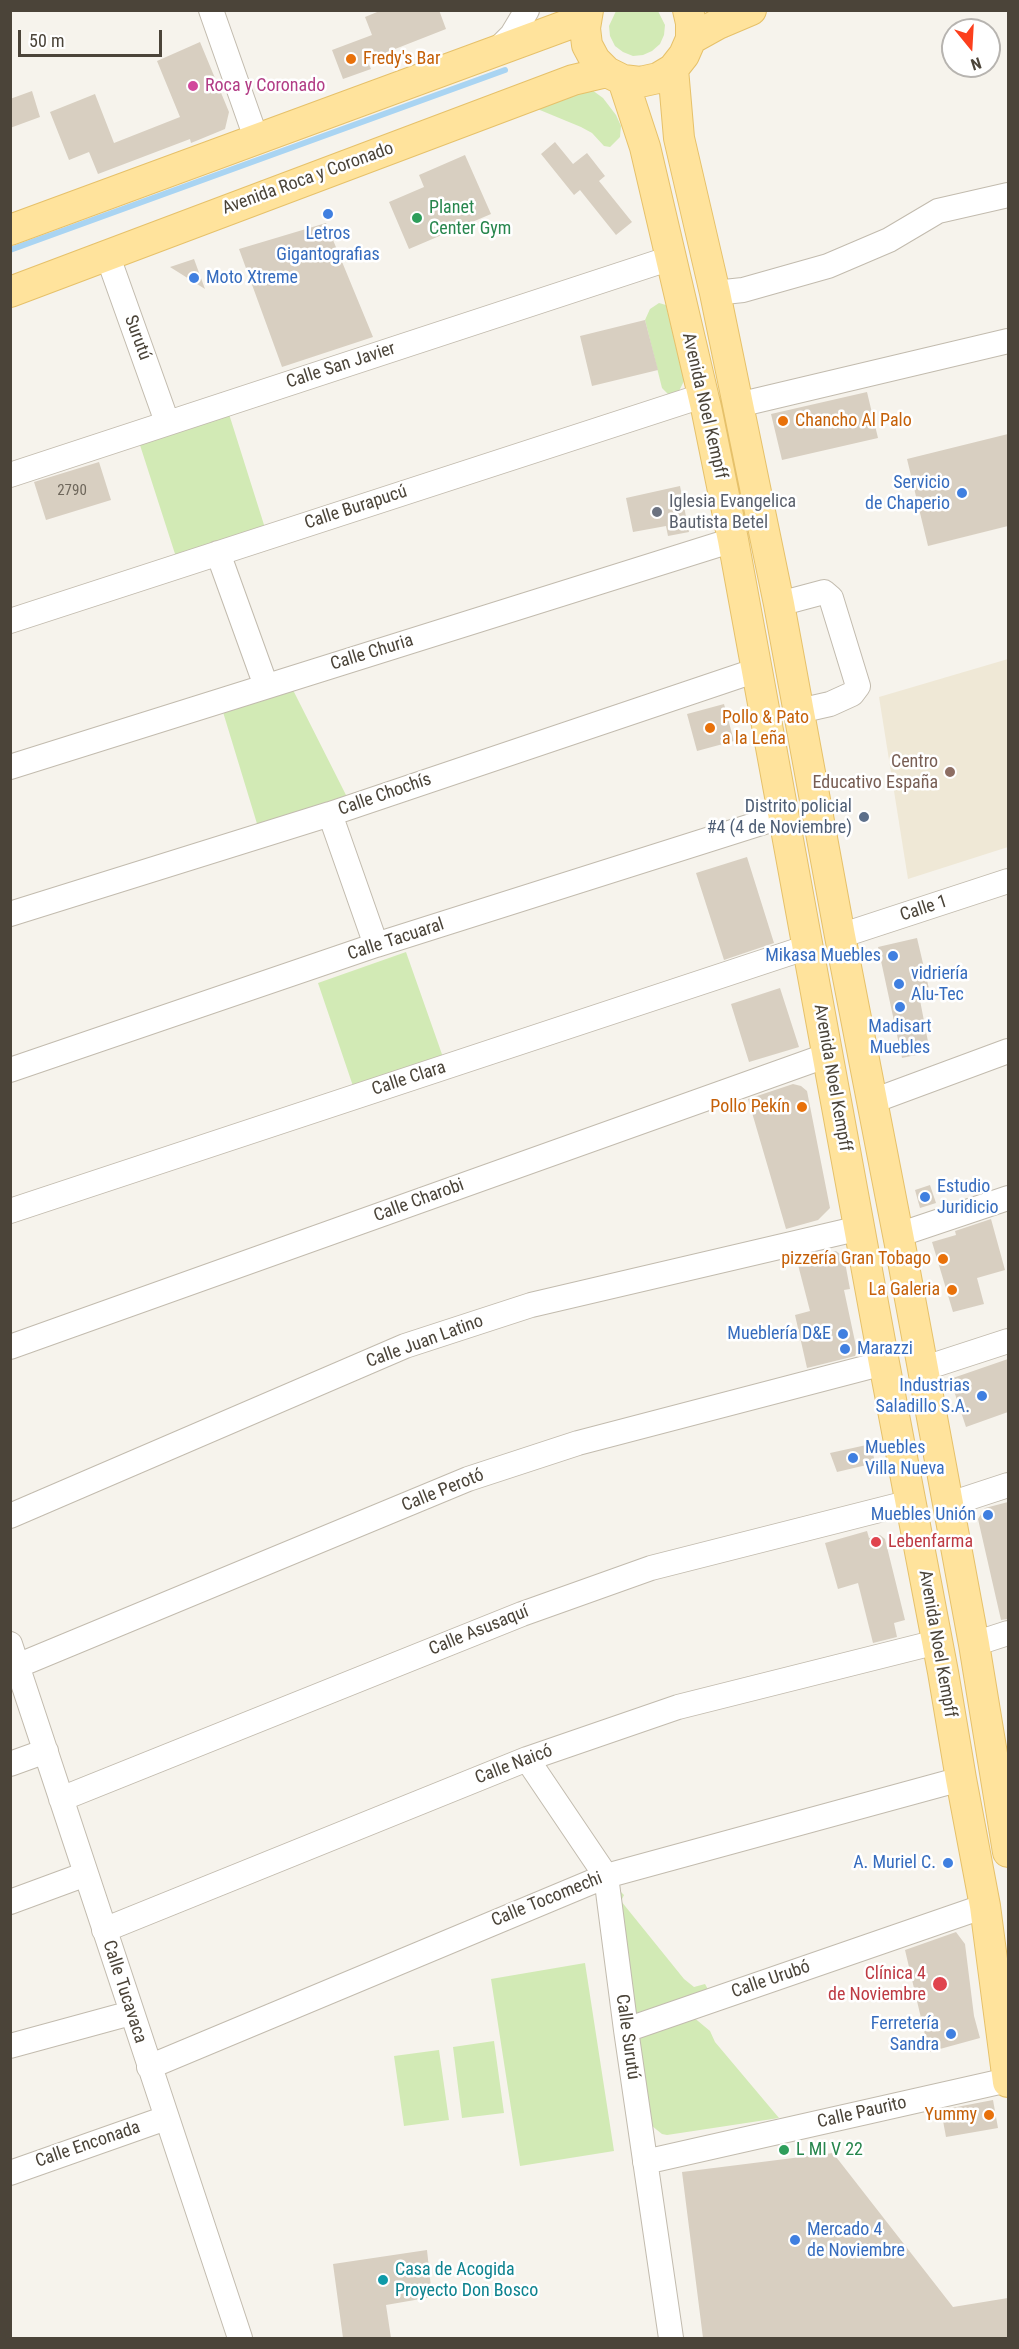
<!DOCTYPE html>
<meta charset="utf-8">
<style>
body{margin:0}
#map{position:relative;width:1019px;height:2349px;overflow:hidden;background:#f6f3ec;font-family:"Roboto Condensed",sans-serif}
canvas{display:block}
.frame{position:absolute;inset:0;border:12px solid #4b4439;pointer-events:none}
.north{position:absolute;left:941px;top:18px;width:60px;height:60px;box-sizing:border-box;background:#fff;border:2px solid #b7b4b0;border-radius:50%;rotate:162deg;font-size:16px;font-weight:700;line-height:24px;text-align:center;color:#4b4439}
.north::after{content:'';display:block;margin:auto;width:21px;height:27px;background:#fc3f1d;clip-path:polygon(50% 0,100% 100%,50% 72%,0 100%)}
.scale{position:absolute;left:18px;top:30px;width:144px;height:27px;box-sizing:border-box;border:3px solid #4b4439;border-top:0;padding-left:8px;font-size:18px;line-height:21px;white-space:nowrap;color:#4b4439;-webkit-text-stroke:4px #fff;paint-order:stroke}
</style>
<div id="map">
<canvas width="1019" height="2349"></canvas>
<div class="frame"></div>
<div class="north">N</div>
<div class="scale">50 m</div>
</div>
<script>
const context = document.querySelector('canvas').getContext('2d');
context.lineJoin = 'round';
function paint(path, color) { context.fillStyle = color; context.fill(path, 'evenodd'); }
const shape = rows => new Path2D(rows.map(r => 'M' + r).join(''));
function stroke(path, color, width, dash) { context.strokeStyle = color; context.lineWidth = width; context.lineCap = dash ? 'butt' : 'round'; context.setLineDash(dash || []); context.stroke(path); }
function drawText(font, color, halo, rows, align = 'center') {
  context.font = font + ' "Roboto Condensed",sans-serif'; context.lineWidth = 5; context.setLineDash([]); context.textBaseline = 'middle'; context.strokeStyle = halo; context.fillStyle = color; for (const [text, x, y, turn = 0] of rows) {
    context.save(); context.translate(x, y); context.rotate((+turn || 0) * Math.PI / 180); context.textAlign = isNaN(turn) ? turn : align; if (halo) context.strokeText(text, 0, 0); context.fillText(text, 0, 0); context.restore();
  }
}
paint(shape([
 [1008,659,1008,847,908,879,879,697]
]), '#efe8d6');
paint(shape([
 [616,11,658,11,665,25,664,35,660,44,652,51,643,55,633,56,623,52,615,46,610,36,609,26],
 [592,90,603,98,616,115,621,126,620,137,610,147,604,146,592,133,581,127,535,108],
 [659,303,666,305,684,381,679,391,668,394,662,388,645,320,650,309],
 [229,414,265,528,176,557,139,442],
 [293,690,347,797,258,827,223,712],
 [406,952,444,1060,354,1089,318,983],
 [619,1890,624,1895,621,1901,684,1979,694,1987,705,1984,710,1993,643,2014,636,2013,627,1999],
 [585,1963,614,2151,520,2166,491,1979],
 [692,2016,710,2031,715,2042,779,2118,667,2135,662,2134,652,2126,637,2053,640,2039,651,2029],
 [494,2041,504,2113,462,2118,453,2047],
 [439,2050,449,2120,404,2126,394,2056]
]), '#d2eab5');
stroke(shape([
 [10,250,505,70]
]), '#a9d4f2', 6);
paint(shape([
 [382,10,439,10,446,29,367,60,371,69,343,79,332,50,372,35,365,17],
 [200,42,229,112,225,129,191,143,190,139,98,174,89,152,69,160,50,112,95,94,114,143,180,117,157,61],
 [32,91,40,117,10,128,10,99],
 [555,142,573,164,587,153,605,176,599,181,632,222,616,235,580,190,574,195,541,154],
 [465,155,491,214,409,249,389,202,424,187,419,175],
 [326,223,373,337,282,367,239,249],
 [194,259,205,289,170,267],
 [645,320,658,370,592,386,580,336],
 [867,392,878,438,782,460,771,414],
 [1008,434,1008,526,928,546,907,459],
 [99,462,111,500,46,520,34,482],
 [680,486,689,532,668,536,666,526,633,532,626,498],
 [724,704,734,741,697,751,687,714],
 [747,857,774,943,724,960,696,873],
 [917,938,930,993,919,995,930,1052,902,1058,878,947],
 [780,988,799,1047,749,1062,731,1004],
 [793,1084,801,1086,807,1091,830,1208,818,1220,786,1229,748,1099],
 [930,1185,936,1203,920,1208,915,1190],
 [991,1219,1005,1270,977,1278,984,1304,953,1312,932,1242,956,1235,955,1231],
 [836,1251,844,1257,850,1289,844,1290,857,1351,855,1356,807,1368,795,1315,810,1311,797,1261],
 [1008,1359,1008,1412,966,1427,950,1379],
 [871,1444,875,1463,837,1472,830,1453],
 [1008,1502,1008,1619,1001,1620,978,1519,985,1508],
 [867,1531,869,1538,880,1535,885,1539,905,1620,894,1623,897,1637,873,1643,858,1583,838,1589,825,1543],
 [956,1932,965,1944,974,2016,980,2038,929,2052,905,1950],
 [993,2100,998,2128,946,2137,941,2110],
 [833,2153,953,2307,1008,2298,1008,2338,703,2338,682,2172],
 [427,2250,432,2297,386,2305,391,2338,343,2338,333,2264]
]), '#d8cfc1');
const minor = shape([
 [211,10,256,138],
 [498,49,512,35,527,10],
 [107,254,167,422],
 [715,293,743,290,828,266,889,240,938,211,1008,195],
 [738,405,1008,341],
 [10,475,671,258],
 [218,553,266,686],
 [779,604,824,592,831,598,858,686,852,694,830,704,799,711],
 [10,621,702,396],
 [10,767,733,540],
 [330,814,376,945],
 [10,914,330,814,757,670],
 [840,936,1008,881],
 [10,1070,376,945,783,816],
 [873,1101,1008,1051],
 [10,1211,808,947],
 [898,1235,1008,1198],
 [10,1347,828,1055],
 [922,1369,1008,1341],
 [947,1505,1008,1485],
 [10,1516,405,1346,531,1305,860,1228],
 [10,1644,240,2338],
 [974,1644,1008,1633],
 [17,1666,468,1479,578,1443,884,1363],
 [527,1759,606,1876,626,2030,671,2338],
 [10,1764,46,1751],
 [61,1799,522,1614,651,1568,911,1502],
 [10,1902,86,1874],
 [104,1930,527,1759,678,1707,937,1642],
 [626,2030,985,1906],
 [10,2046,131,2013],
 [149,2067,606,1876,961,1779],
 [645,2162,1008,2080],
 [10,2173,166,2118]
]);
const major = shape([
 [588,10,585,28,587,45,595,60,607,72,623,80,640,82,658,78,673,69,684,55,691,39,691,23,688,10],
 [691,39,718,24,751,10],
 [673,69,679,138,715,293,779,604,840,936,901,1250,974,1644,1008,1852],
 [623,80,645,147,707,412,733,540,884,1363,943,1672,961,1779,985,1906,1008,2082],
 [10,230,586,18],
 [10,292,573,80,607,72]
]);
stroke(minor, '#c2bbae', 26);
stroke(major, '#e6c16a', 32);
stroke(minor, '#fff', 24);
stroke(major, '#ffe39c', 30);
for (const [x, y, r, color] of [
 [351,59,6,"#e8710a"],
 [193,86,6,"#d1479c"],
 [328,214,6,"#3f7fe0"],
 [417,218,6,"#2e9e5b"],
 [194,278,6,"#3f7fe0"],
 [783,421,6,"#e8710a"],
 [962,493,6,"#3f7fe0"],
 [657,512,6,"#6b7280"],
 [710,728,6,"#e8710a"],
 [950,772,6,"#8d6e63"],
 [864,817,6,"#5c6f8a"],
 [893,956,6,"#3f7fe0"],
 [899,984,6,"#3f7fe0"],
 [900,1007,6,"#3f7fe0"],
 [802,1107,6,"#e8710a"],
 [925,1197,6,"#3f7fe0"],
 [943,1259,6,"#e8710a"],
 [952,1290,6,"#e8710a"],
 [843,1334,6,"#3f7fe0"],
 [845,1349,6,"#3f7fe0"],
 [982,1396,6,"#3f7fe0"],
 [853,1458,6,"#3f7fe0"],
 [988,1515,6,"#3f7fe0"],
 [876,1542,6,"#e0444e"],
 [948,1863,6,"#3f7fe0"],
 [940,1984,8,"#e0444e"],
 [951,2034,6,"#3f7fe0"],
 [989,2115,6,"#e8710a"],
 [784,2150,6,"#2e9e5b"],
 [795,2240,6,"#3f7fe0"],
 [383,2280,6,"#0f9aa8"]
]) { const dot = new Path2D(); dot.arc(x, y, r, 0, 2 * Math.PI); context.fillStyle = color; context.fill(dot); stroke(dot, '#fff', 2); }
drawText('15px', '#6e675b', null, [
 ["2790",72,491]
]);
drawText('18px', '#c56008', '#fff', [
 ["Fredy's Bar",363,59,"left"],
 ["Chancho Al Palo",795,421,"left"],
 ["Pollo & Pato",722,718,"left"],
 ["a la Leña",722,739,"left"],
 ["Pollo Pekín",790,1107],
 ["pizzería Gran Tobago",931,1259],
 ["La Galeria",940,1290],
 ["Yummy",977,2115]
], 'right');
drawText('18px', '#b23c85', '#fff', [
 ["Roca y Coronado",205,86]
], 'left');
drawText('18px', '#4b4439', '#fff', [
 ["Avenida Roca y Coronado",308,179,-20],
 ["Surutú",137,338,70],
 ["Calle San Javier",341,366,-18],
 ["Avenida Noel Kempff",704,406,77],
 ["Calle Burapucú",356,508,-18],
 ["Calle Churia",372,653,-17],
 ["Calle Chochís",385,795,-19],
 ["Calle 1",924,909,-18],
 ["Calle Tacuaral",396,940,-18],
 ["Avenida Noel Kempff",832,1078,80],
 ["Calle Clara",409,1079,-18],
 ["Calle Charobi",419,1201,-20],
 ["Calle Juan Latino",425,1342,-20],
 ["Calle Perotó",443,1491,-22],
 ["Calle Asusaquí",479,1631,-22],
 ["Avenida Noel Kempff",937,1644,80],
 ["Calle Naicó",514,1765,-21],
 ["Calle Tocomechi",547,1900,-22],
 ["Calle Urubó",771,1980,-19],
 ["Calle Tucavaca",124,1992,72],
 ["Calle Surutú",627,2037,82],
 ["Calle Paurito",862,2113,-13],
 ["Calle Enconada",88,2145,-19]
]);
drawText('18px', '#27864d', '#fff', [
 ["Planet",429,208],
 ["Center Gym",429,229],
 ["L MI V 22",796,2150]
], 'left');
drawText('18px', '#366cbe', '#fff', [
 ["Letros",328,234,"center"],
 ["Gigantografias",328,255,"center"],
 ["Moto Xtreme",206,278,"left"],
 ["Servicio",950,483],
 ["de Chaperio",950,504],
 ["Mikasa Muebles",881,956],
 ["vidriería",911,974,"left"],
 ["Alu-Tec",911,995,"left"],
 ["Madisart",900,1027,"center"],
 ["Muebles",900,1048,"center"],
 ["Estudio",937,1187,"left"],
 ["Juridicio",937,1208,"left"],
 ["Mueblería D&E",831,1334],
 ["Marazzi",857,1349,"left"],
 ["Industrias",970,1386],
 ["Saladillo S.A.",970,1407],
 ["Muebles",865,1448,"left"],
 ["Villa Nueva",865,1469,"left"],
 ["Muebles Unión",976,1515],
 ["A. Muriel C.",936,1863],
 ["Ferretería",939,2024],
 ["Sandra",939,2045],
 ["Mercado 4",807,2230,"left"],
 ["de Noviembre",807,2251,"left"]
], 'right');
drawText('18px', '#5b616d', '#fff', [
 ["Iglesia Evangelica",669,502],
 ["Bautista Betel",669,523]
], 'left');
drawText('18px', '#785e54', '#fff', [
 ["Centro",938,762],
 ["Educativo España",938,783]
], 'right');
drawText('18px', '#4e5e75', '#fff', [
 ["Distrito policial",852,807],
 ["#4 (4 de Noviembre)",852,828]
], 'right');
drawText('18px', '#be3a42', '#fff', [
 ["Lebenfarma",888,1542],
 ["Clínica 4",926,1974,"right"],
 ["de Noviembre",926,1995,"right"]
], 'left');
drawText('18px', '#0d838f', '#fff', [
 ["Casa de Acogida",395,2270],
 ["Proyecto Don Bosco",395,2291]
], 'left');
</script>
